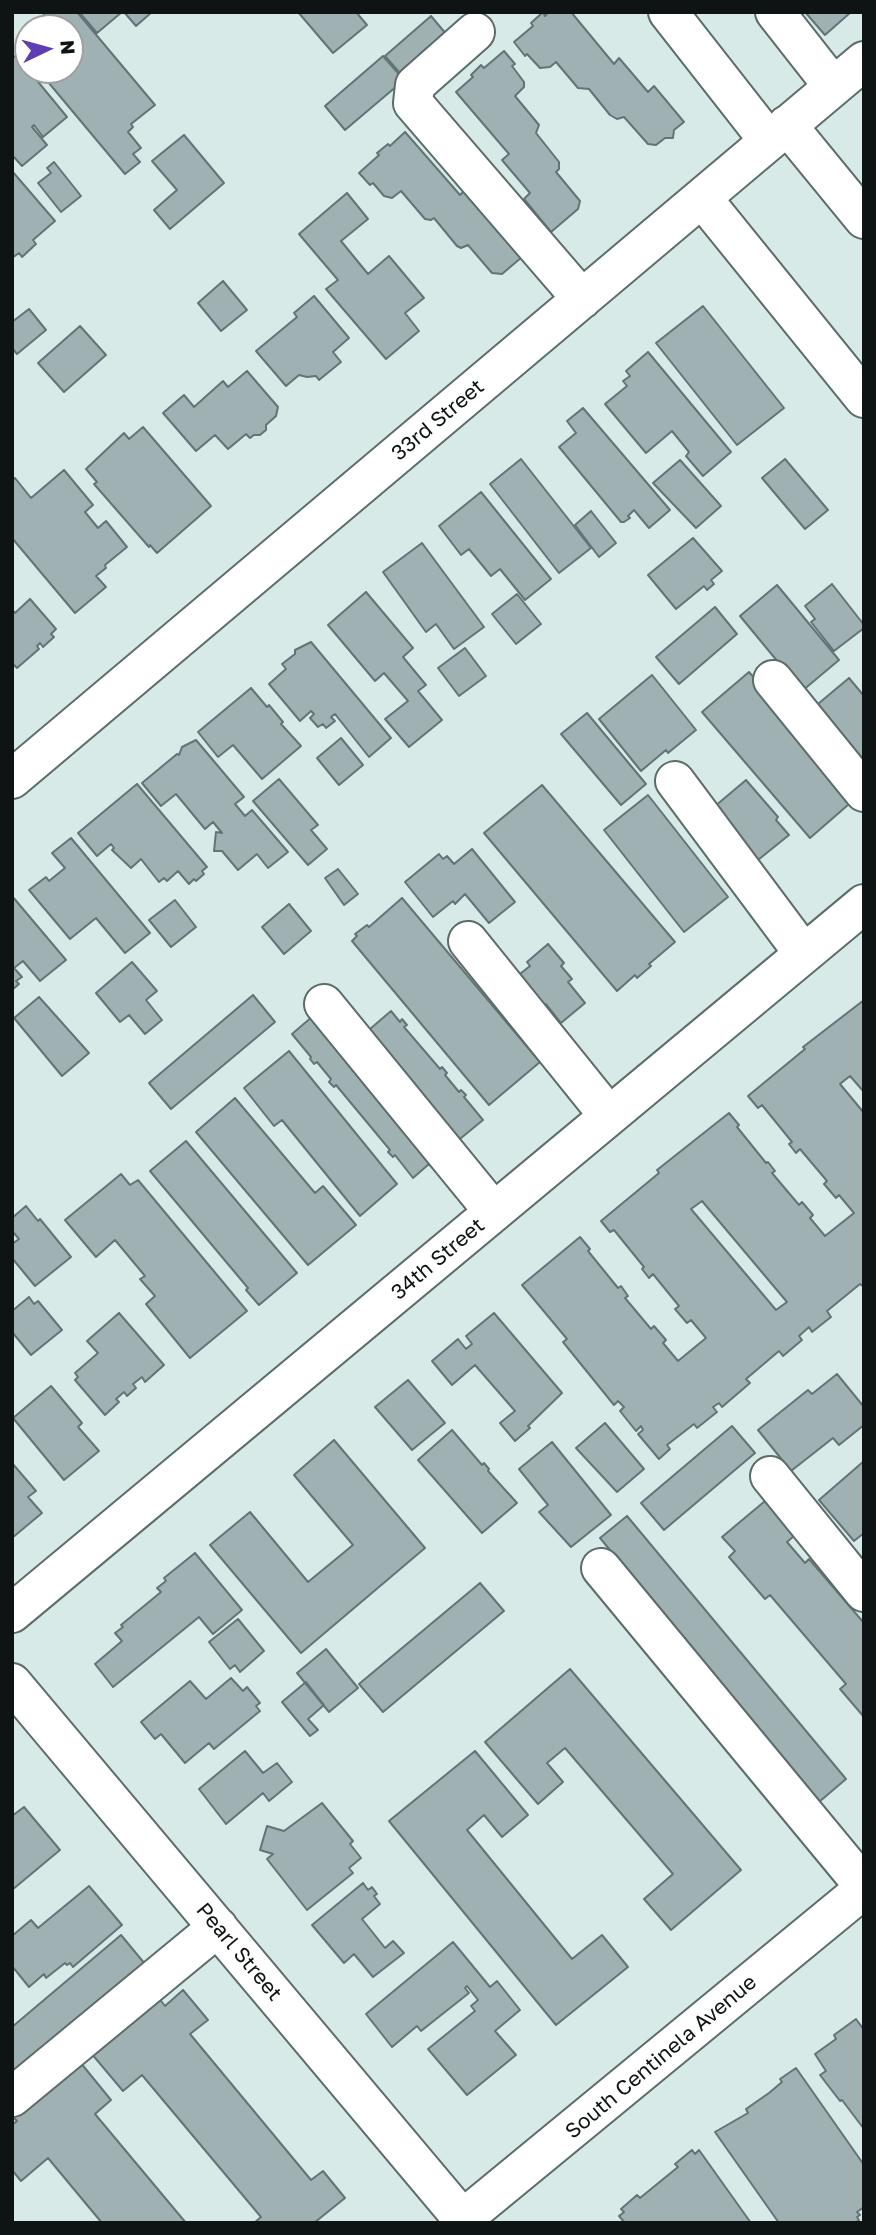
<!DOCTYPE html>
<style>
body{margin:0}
#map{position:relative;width:876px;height:2235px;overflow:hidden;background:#d7eae7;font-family:"Golos Text",sans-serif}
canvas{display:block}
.frame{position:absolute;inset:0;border:14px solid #0d1413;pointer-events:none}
.north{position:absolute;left:14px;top:14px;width:70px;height:70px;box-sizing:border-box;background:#fff;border:2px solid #9ea1a1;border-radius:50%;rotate:85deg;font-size:19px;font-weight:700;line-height:28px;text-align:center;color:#0d1413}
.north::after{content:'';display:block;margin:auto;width:24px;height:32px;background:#5e3db5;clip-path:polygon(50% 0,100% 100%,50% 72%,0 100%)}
</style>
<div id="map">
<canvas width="876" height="2235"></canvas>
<div class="frame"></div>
<div class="north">N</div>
</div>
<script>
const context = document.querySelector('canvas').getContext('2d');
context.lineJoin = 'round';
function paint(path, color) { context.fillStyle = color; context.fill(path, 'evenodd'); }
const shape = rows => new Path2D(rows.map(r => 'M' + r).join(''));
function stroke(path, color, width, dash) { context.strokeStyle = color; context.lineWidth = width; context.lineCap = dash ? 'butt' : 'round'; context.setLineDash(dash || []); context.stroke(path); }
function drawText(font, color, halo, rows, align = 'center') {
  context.font = font + ' "Golos Text",sans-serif'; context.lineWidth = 6; context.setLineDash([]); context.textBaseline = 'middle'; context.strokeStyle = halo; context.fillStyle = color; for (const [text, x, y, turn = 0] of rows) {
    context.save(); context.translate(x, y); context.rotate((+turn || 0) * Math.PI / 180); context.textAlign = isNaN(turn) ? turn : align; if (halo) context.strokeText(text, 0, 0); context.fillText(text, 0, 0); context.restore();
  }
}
const building = shape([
 [42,12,77,12,155,105,131,124,133,127,128,132,141,148,133,154,140,162,125,174,38,70,70,70,70,28,55,28,42,12],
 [79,12,122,12,97,33,79,12],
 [124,12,152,12,136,26,124,12],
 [298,12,356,12,367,25,333,53,298,12],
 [543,12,545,16,549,12,571,12,614,64,619,58,648,92,654,86,684,122,674,130,673,138,665,138,656,145,648,144,624,117,617,119,610,115,589,89,578,88,556,62,550,67,540,68,527,54,525,56,514,42,533,26,531,23,543,12],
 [805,12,851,12,825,35,805,12],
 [431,16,452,41,406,80,385,56,431,16],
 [504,51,515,64,512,66,524,82,524,87,515,96,539,125,536,133,559,162,559,169,556,172,580,201,578,209,551,232,524,199,530,193,502,160,509,154,456,92,473,77,471,75,481,65,484,68,504,51],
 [16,55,67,117,43,137,34,125,32,127,47,145,22,166,12,155,12,59,16,55],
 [383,56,404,80,345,130,325,106,383,56],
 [405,132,460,195,465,190,529,251,502,274,492,273,468,245,461,248,457,246,434,218,431,220,425,219,401,191,392,198,384,196,373,183,370,185,359,173,379,155,377,153,388,144,390,146,405,132],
 [184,135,224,183,170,229,154,210,177,190,152,161,184,135],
 [54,162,81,196,61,212,38,183,51,173,47,168,54,162],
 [12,171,55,221,33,240,36,244,22,257,19,253,12,258,12,171],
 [347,193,368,219,341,241,368,274,389,256,424,298,405,313,419,331,386,359,326,289,338,280,299,234,347,193],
 [223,281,247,310,221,331,198,303,223,281],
 [314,296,349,338,333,352,341,362,319,380,316,376,307,377,299,375,286,386,256,351,297,317,294,313,314,296],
 [703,306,784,408,737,445,656,343,703,306],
 [29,309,46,330,17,354,12,348,12,322,29,309],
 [80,326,106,355,64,392,38,363,80,326],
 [648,352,731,452,703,476,686,456,689,452,672,431,646,453,605,404,627,386,623,381,630,376,626,371,648,352],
 [247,371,278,407,276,416,266,425,266,430,260,435,254,435,250,438,246,434,228,449,215,435,196,451,163,413,184,395,194,407,223,381,228,387,247,371],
 [583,408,670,510,649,528,634,510,628,516,630,518,624,522,621,522,559,447,576,433,567,421,583,408],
 [143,427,211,506,157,553,150,545,149,547,94,484,97,482,86,469,124,433,129,439,143,427],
 [521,459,591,548,559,573,490,484,521,459],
 [785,459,828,510,805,529,762,478,785,459],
 [680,460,721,506,696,528,653,483,680,460],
 [64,470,93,505,85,512,98,528,106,521,127,547,105,565,106,568,96,576,106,587,75,613,12,538,12,481,15,478,31,498,64,470],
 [481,492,551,579,525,600,500,569,491,576,469,549,461,555,439,526,481,492],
 [591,511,616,543,599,557,575,525,591,511],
 [693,538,722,571,711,580,714,584,707,590,704,586,676,609,648,575,693,538],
 [422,543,484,627,454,649,436,624,426,632,383,572,422,543],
 [832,584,864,625,864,628,834,651,811,622,815,619,805,606,832,584],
 [777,585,839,660,802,691,740,616,777,585],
 [366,592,413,648,403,657,426,685,418,691,442,720,409,747,385,719,408,701,384,673,375,681,328,625,366,592],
 [517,594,541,624,516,644,492,614,517,594],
 [30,599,56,629,51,634,54,637,43,647,40,643,37,646,39,649,17,668,12,663,12,610,15,613,30,599],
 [715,607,737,634,679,684,656,657,715,607],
 [311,642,391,738,369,757,335,714,331,717,335,721,326,728,323,724,318,727,310,718,314,714,311,711,300,721,269,684,286,669,282,664,295,654,295,650,311,642],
 [465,648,486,676,459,696,438,668,465,648],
 [749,672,856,798,810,838,702,712,749,672],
 [652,675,696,730,668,753,666,750,641,771,599,719,652,675],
 [849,678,864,696,864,771,812,709,849,678],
 [251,688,267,707,269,705,283,722,281,724,301,746,262,779,233,745,218,757,198,732,251,688],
 [587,713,646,784,621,805,561,734,587,713],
 [341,738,363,765,339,785,317,758,341,738],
 [196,740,244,797,235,804,245,816,252,810,288,852,268,868,257,854,238,870,222,851,214,851,216,832,222,833,213,822,205,829,176,794,161,806,142,783,177,754,179,755,182,747,196,740],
 [279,779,318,825,311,830,327,849,308,865,253,801,279,779],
 [746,780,778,817,776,820,789,835,758,860,714,807,746,780],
 [137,784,207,867,202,871,204,874,196,881,194,879,189,884,178,871,167,881,164,878,159,882,141,859,131,868,112,850,114,848,111,844,97,856,78,833,137,784],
 [542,785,675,942,649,964,651,966,637,978,635,975,617,991,484,833,542,785],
 [648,795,728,897,684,932,604,830,648,795],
 [71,838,150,933,125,953,96,918,70,939,29,890,46,877,49,881,65,868,52,853,71,838],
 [472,849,515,902,489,923,465,894,455,904,453,901,433,917,405,882,439,854,443,859,447,856,454,864,472,849],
 [338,869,358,894,344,905,325,878,338,869],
 [12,896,66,960,40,981,23,961,14,968,22,977,16,981,19,984,12,990,12,896],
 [402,898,540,1062,489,1105,352,941,357,936,355,934,367,925,369,927,402,898],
 [175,900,196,927,171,947,149,920,175,900],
 [289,904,311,931,284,954,262,927,289,904],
 [548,944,564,963,561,966,572,979,568,982,585,1003,561,1023,546,1004,532,1015,506,985,530,966,527,962,548,944],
 [132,962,157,991,146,1000,162,1020,145,1034,129,1015,120,1022,96,993,132,962],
 [253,995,275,1022,171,1109,149,1083,253,995],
 [39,997,89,1053,62,1076,14,1018,39,997],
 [864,1000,864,1092,850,1076,840,1084,864,1113,864,1287,860,1284,827,1311,831,1317,812,1332,809,1327,799,1336,802,1340,783,1356,779,1351,746,1379,750,1383,722,1407,719,1403,713,1407,717,1412,697,1428,694,1424,667,1445,670,1449,659,1459,638,1434,643,1430,641,1426,636,1431,620,1411,624,1407,618,1401,614,1405,563,1342,567,1339,522,1285,580,1237,590,1249,588,1251,618,1288,621,1286,628,1296,625,1298,651,1329,654,1326,666,1340,663,1343,678,1361,706,1338,691,1320,687,1323,675,1309,679,1306,653,1274,649,1278,642,1269,644,1267,614,1230,610,1232,601,1221,659,1173,657,1170,729,1113,739,1125,737,1127,766,1163,768,1162,775,1171,772,1173,799,1205,802,1202,813,1215,810,1218,825,1236,854,1213,839,1195,836,1198,824,1184,827,1181,800,1149,796,1153,789,1144,792,1142,762,1105,758,1108,748,1096,805,1049,803,1047,864,1000],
 [702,1201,787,1302,776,1310,691,1209,702,1201],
 [320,1010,437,1163,432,1167,429,1164,413,1178,395,1155,393,1157,388,1152,390,1150,336,1085,334,1087,329,1082,331,1079,317,1062,314,1064,310,1059,311,1057,292,1034,320,1010],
 [391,1011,400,1022,402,1019,407,1025,404,1027,440,1069,442,1067,447,1073,445,1075,459,1092,461,1090,466,1095,464,1097,483,1120,455,1143,363,1035,391,1011],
 [289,1051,397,1184,360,1216,282,1120,274,1126,244,1088,289,1051],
 [235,1098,315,1193,323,1186,356,1225,308,1265,196,1132,235,1098],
 [186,1141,297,1273,259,1305,246,1290,248,1288,150,1171,186,1141],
 [121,1174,130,1185,138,1180,247,1311,190,1358,146,1304,155,1296,140,1279,145,1276,115,1240,96,1257,65,1220,121,1174],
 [26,1206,38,1221,40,1219,71,1257,35,1286,12,1258,12,1244,19,1239,12,1231,12,1218,26,1206],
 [29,1297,34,1304,38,1301,62,1330,31,1355,12,1332,12,1311,29,1297],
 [119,1313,164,1365,145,1382,142,1377,133,1384,136,1388,127,1396,124,1392,116,1399,119,1402,105,1415,75,1380,78,1377,75,1373,98,1353,87,1341,119,1313],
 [494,1313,562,1393,528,1426,530,1428,515,1441,500,1423,515,1411,475,1365,452,1385,432,1361,458,1339,466,1349,472,1344,466,1336,494,1313],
 [837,1374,864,1407,864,1425,839,1445,833,1438,791,1471,758,1430,808,1390,812,1394,837,1374],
 [408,1380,445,1423,412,1450,375,1407,408,1380],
 [51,1386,82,1423,78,1427,99,1451,64,1480,13,1418,51,1386],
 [605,1423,644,1469,617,1492,576,1448,605,1423],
 [732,1426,755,1453,664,1530,641,1503,732,1426],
 [452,1430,482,1465,484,1463,489,1469,488,1471,517,1503,482,1533,418,1460,452,1430],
 [334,1440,425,1548,301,1653,210,1545,250,1512,308,1582,353,1545,294,1475,334,1440],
 [552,1442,611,1515,571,1547,539,1512,548,1505,519,1469,552,1442],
 [864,1461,864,1533,854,1541,819,1500,864,1461],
 [12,1463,36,1491,28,1497,42,1513,12,1538,12,1463],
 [771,1496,801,1530,787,1542,805,1563,809,1559,864,1623,864,1717,840,1689,846,1684,770,1595,765,1599,729,1557,735,1551,722,1537,771,1496],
 [627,1516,846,1779,819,1802,600,1538,627,1516],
 [195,1553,242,1610,213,1634,199,1617,113,1687,95,1664,122,1641,115,1633,123,1627,121,1625,161,1592,157,1588,166,1581,164,1578,195,1553],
 [480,1583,504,1611,383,1712,359,1684,480,1583],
 [238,1619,264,1651,240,1672,235,1665,230,1669,209,1642,238,1619],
 [326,1649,358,1688,329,1712,297,1673,326,1649],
 [570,1669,741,1870,671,1930,644,1899,673,1874,565,1748,547,1763,563,1782,538,1804,485,1742,570,1669],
 [231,1678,243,1691,247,1687,260,1703,256,1706,260,1711,214,1749,209,1743,185,1763,161,1734,155,1739,141,1722,190,1681,206,1699,231,1678],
 [306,1682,324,1705,308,1719,318,1730,310,1736,282,1702,306,1682],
 [245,1751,263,1773,277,1763,292,1782,269,1801,263,1793,226,1824,199,1789,245,1751],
 [475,1751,528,1815,502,1837,484,1815,467,1830,572,1959,602,1935,628,1967,556,2025,389,1821,475,1751],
 [322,1803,353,1841,350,1844,361,1858,349,1868,353,1873,307,1910,267,1859,273,1854,260,1850,267,1826,284,1831,322,1803],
 [24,1807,60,1850,12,1890,12,1816,24,1807],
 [363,1883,368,1890,372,1887,377,1894,374,1896,380,1904,362,1919,385,1948,393,1941,404,1953,373,1977,354,1954,344,1963,312,1925,363,1883],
 [89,1886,122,1925,73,1967,70,1963,67,1965,65,1963,46,1978,44,1974,29,1987,12,1966,12,1936,31,1920,38,1928,89,1886],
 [121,1935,145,1964,12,2076,12,2027,121,1935],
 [453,1942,490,1987,497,1981,520,2010,495,2031,516,2055,467,2095,428,2049,475,2011,471,2006,478,2000,467,1986,465,1988,469,1993,421,2031,417,2026,392,2047,366,2014,453,1942],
 [183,1990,208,2020,190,2034,311,2180,323,2171,345,2198,314,2223,254,2223,261,2217,142,2075,123,2091,91,2053,158,1997,165,2006,183,1990],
 [856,2019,864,2030,864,2129,842,2100,840,2101,820,2075,826,2071,815,2054,836,2039,834,2035,856,2019],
 [80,2062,111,2100,95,2114,186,2223,102,2223,48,2158,21,2181,12,2170,12,2125,17,2121,13,2117,80,2062],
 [796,2068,864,2165,864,2207,857,2212,860,2215,857,2217,859,2220,855,2223,779,2223,715,2132,748,2113,746,2109,769,2093,782,2082,780,2079,796,2068],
 [692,2150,695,2154,699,2150,751,2223,625,2223,619,2216,624,2212,621,2209,637,2195,640,2198,678,2167,675,2164,692,2150]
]);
paint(building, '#9fb1b3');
stroke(building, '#637477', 2);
const minor = shape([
 [668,12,769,141],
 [775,12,833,86],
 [475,32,415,85,413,103,582,299],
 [787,125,864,219],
 [702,198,864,398],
 [773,680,864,792],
 [12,779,864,61],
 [675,781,804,954],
 [468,941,609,1116],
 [324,1004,494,1212],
 [770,1476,864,1592],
 [601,1568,864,1886],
 [12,1613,864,904],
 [12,1683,466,2223],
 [12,2097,218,1927],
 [458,2223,864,1889]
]);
stroke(minor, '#5b6c69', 42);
stroke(minor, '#fff', 38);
drawText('21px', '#0d1413', '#fff', [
 ["33rd Street",438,420,-40],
 ["34th Street",438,1259,-40],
 ["Pearl Street",239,1952,50],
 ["South Centinela Avenue",661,2057,-40]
]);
</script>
